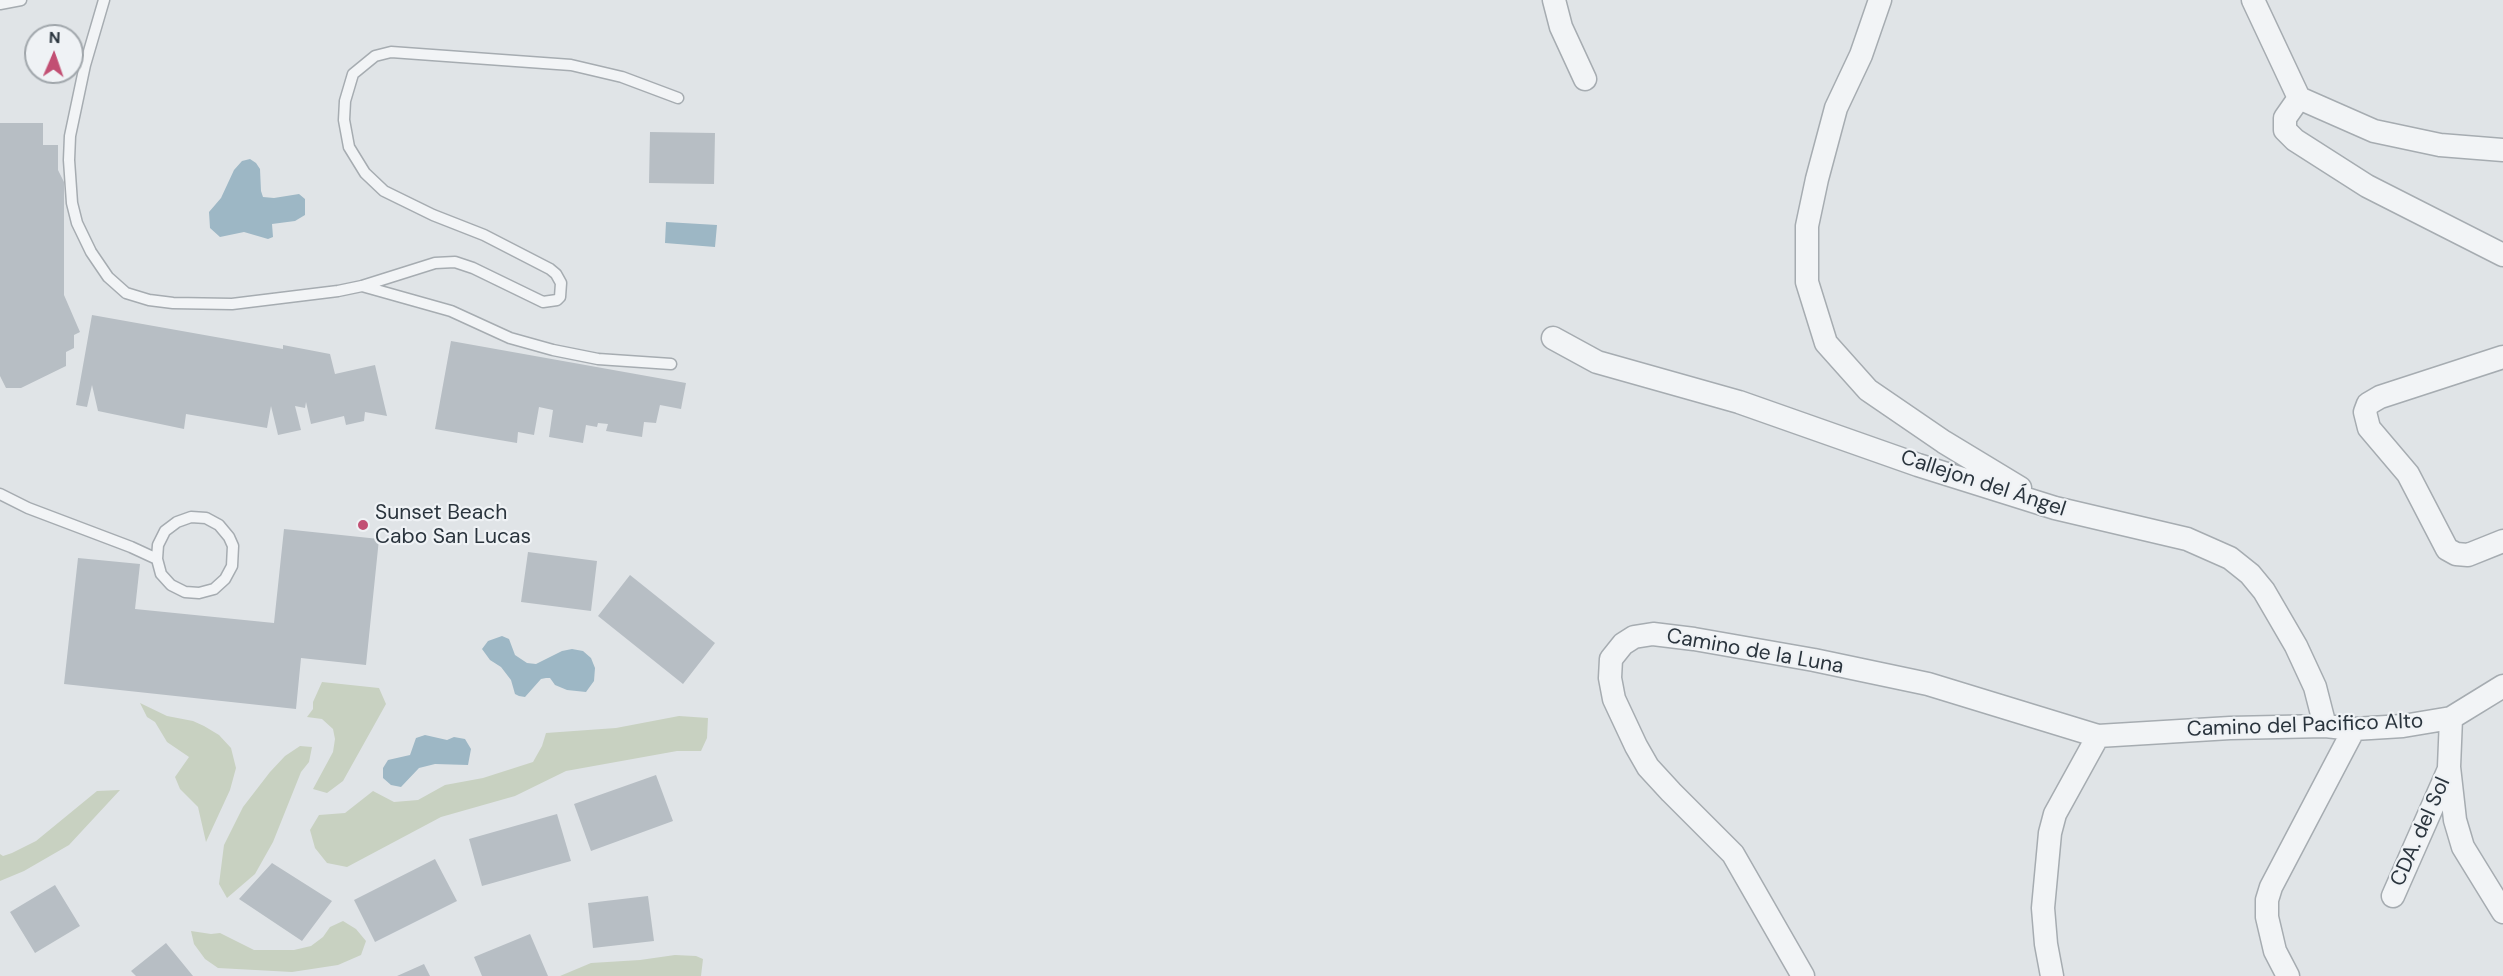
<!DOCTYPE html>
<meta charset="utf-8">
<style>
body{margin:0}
#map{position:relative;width:2503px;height:976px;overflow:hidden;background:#e0e4e7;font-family:"DM Sans",sans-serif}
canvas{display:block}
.north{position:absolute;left:24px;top:24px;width:60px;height:60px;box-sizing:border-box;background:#eff2f5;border:2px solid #a0a6ab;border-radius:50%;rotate:2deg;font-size:16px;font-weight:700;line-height:24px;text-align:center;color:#2a343d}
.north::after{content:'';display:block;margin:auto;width:21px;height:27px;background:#c24f73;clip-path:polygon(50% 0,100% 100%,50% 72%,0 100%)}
</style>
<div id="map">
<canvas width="2503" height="976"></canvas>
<div class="north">N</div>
</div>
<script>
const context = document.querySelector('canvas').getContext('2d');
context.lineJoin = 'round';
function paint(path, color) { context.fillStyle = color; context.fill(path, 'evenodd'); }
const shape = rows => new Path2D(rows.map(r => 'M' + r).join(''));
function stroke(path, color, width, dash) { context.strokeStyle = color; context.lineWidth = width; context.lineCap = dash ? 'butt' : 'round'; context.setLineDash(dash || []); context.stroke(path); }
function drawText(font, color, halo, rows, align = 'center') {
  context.font = font + ' "DM Sans",sans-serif'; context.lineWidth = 4.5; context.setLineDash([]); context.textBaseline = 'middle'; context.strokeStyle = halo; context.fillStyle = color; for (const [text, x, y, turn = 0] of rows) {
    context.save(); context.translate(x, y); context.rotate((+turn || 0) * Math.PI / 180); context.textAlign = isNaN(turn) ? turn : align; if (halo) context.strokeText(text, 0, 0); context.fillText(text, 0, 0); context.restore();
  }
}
paint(shape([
 [322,682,379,688,386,704,343,781,327,793,313,789,333,752,335,739,333,729,322,719,307,717,313,709,313,702],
 [140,703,167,716,193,721,204,726,219,735,231,748,236,768,230,790,206,842,198,807,180,789,175,777,189,757,167,742,155,722,147,717],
 [679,716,708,718,707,738,701,751,677,751,566,771,515,796,441,817,347,867,327,863,315,848,310,830,319,815,345,813,373,791,394,802,418,800,445,785,483,778,533,762,542,746,546,733,616,728],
 [300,746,312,747,309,762,301,772,273,842,255,874,227,898,219,884,224,845,243,807,270,772,285,756],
 [120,790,69,845,24,871,0,881,0,854,3,856,12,853,36,841,97,791],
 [343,921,356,929,366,941,361,955,338,965,292,972,218,968,205,959,194,944,191,931,211,934,220,933,254,950,294,950,311,946,323,937,330,927],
 [675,955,696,956,703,959,701,976,560,976,591,963,640,960]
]), '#c8d1c1');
paint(shape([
 [250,159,256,163,260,169,261,191,263,197,274,198,299,194,305,199,305,215,295,221,272,224,273,237,268,239,244,232,220,237,210,228,209,212,221,198,234,170,242,161],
 [666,222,717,225,715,247,665,243],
 [502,636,509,639,515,655,527,663,536,664,562,651,572,649,583,651,591,658,595,668,594,681,586,692,567,690,555,685,550,678,546,678,541,679,525,697,519,696,515,694,511,680,501,667,490,660,482,649,488,641],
 [425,735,447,740,454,737,465,739,471,749,468,765,435,764,419,768,401,787,391,785,383,778,383,768,388,760,410,755,416,738]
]), '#9db7c5');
paint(shape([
 [0,123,43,123,43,145,58,145,58,170,64,182,64,295,80,332,74,335,74,348,66,352,66,366,21,388,6,388,0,376],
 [650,132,715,133,714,184,649,183],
 [92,315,283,349,283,345,330,354,335,374,375,365,387,416,365,412,364,421,346,425,344,416,311,424,306,402,305,408,295,406,301,430,278,435,271,406,267,428,186,414,184,429,98,411,92,385,87,407,76,405],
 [451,341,686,383,681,409,660,405,656,423,644,422,642,437,606,431,608,424,598,423,597,427,586,425,583,443,549,437,553,410,539,407,534,435,518,432,517,443,435,429],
 [284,529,379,539,366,665,301,658,296,709,64,684,78,558,140,564,135,609,274,623],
 [528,552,597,561,591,611,521,602],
 [630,575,715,643,683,684,598,616],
 [656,775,673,821,591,851,574,804],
 [557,814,571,861,482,886,469,839],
 [435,859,457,901,375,942,354,900],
 [272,863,332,901,302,941,239,899],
 [55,885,80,926,35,953,10,912],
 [648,896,654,941,593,948,588,903],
 [530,934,548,976,482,976,474,957],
 [166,943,193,976,136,976,131,971],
 [424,964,430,976,397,976]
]), '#b7bec4');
const service = shape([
 [104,0,85,65,70,136,69,160,72,203,77,223,91,252,108,277,126,293,149,300,173,303,232,304,338,291,362,286,435,263,455,262,473,268,543,302,557,300,560,297,561,283,556,274,550,269,484,235,433,215,384,191,365,173,349,147,344,120,345,101,353,74,375,56,391,52,571,65,622,77,678,98],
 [0,4,21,0],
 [362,286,451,311,510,338,553,350,598,359,671,364],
 [0,494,28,508,131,547,157,559,161,574,171,585,185,592,199,593,214,589,225,579,232,566,233,546,229,537,219,525,206,518,191,517,177,522,165,531,158,545,157,559]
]);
const minor = shape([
 [1554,0,1561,27,1585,79],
 [1880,0,1861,55,1836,108,1817,179,1807,226,1807,282,1826,343,1868,390,1944,442,2020,488],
 [2253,0,2299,98],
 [2299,98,2285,118,2285,130,2295,140,2367,186,2503,255],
 [2299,98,2374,131,2440,145,2503,150],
 [1553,338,1597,362,1739,402,1918,465,2055,508,2187,539,2230,558,2250,574,2264,591,2296,646,2315,687,2325,726],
 [2503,357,2380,397,2368,404,2365,412,2369,428,2408,474,2447,549,2456,554,2468,555,2503,541],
 [2451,718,2449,767,2455,820,2463,847,2503,912],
 [2393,896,2449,769],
 [1803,976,1733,854,1671,792,1648,767,1636,746,1614,699,1610,678,1611,659,1623,644,1634,637,1653,634,1694,639,1814,660,1928,684,2098,736,2230,728,2325,726,2354,729,2403,726,2451,718,2503,686],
 [2052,976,2046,944,2043,908,2050,833,2055,814,2098,736],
 [2288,976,2275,951,2267,917,2267,900,2271,887,2354,729]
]);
stroke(service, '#a6acb1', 13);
stroke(minor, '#a6acb1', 25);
stroke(service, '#f2f4f6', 10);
stroke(minor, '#f2f4f6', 22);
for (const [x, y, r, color] of [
 [363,525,6,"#c24f73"]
]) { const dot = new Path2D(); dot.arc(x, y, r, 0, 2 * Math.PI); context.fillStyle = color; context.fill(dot); stroke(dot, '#eff2f5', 2); }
drawText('21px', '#2a343d', '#eff2f5', [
 ["Callejon del Ángel",1983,484,18],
 ["Camino de la Luna",1755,652,10],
 ["Camino del Pacifico Alto",2305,726,-2],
 ["CDA. del Sol",2421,832,-66]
]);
drawText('21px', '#2a343d', '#eff2f5', [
 ["Sunset Beach",375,513],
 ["Cabo San Lucas",375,537]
], 'left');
</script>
